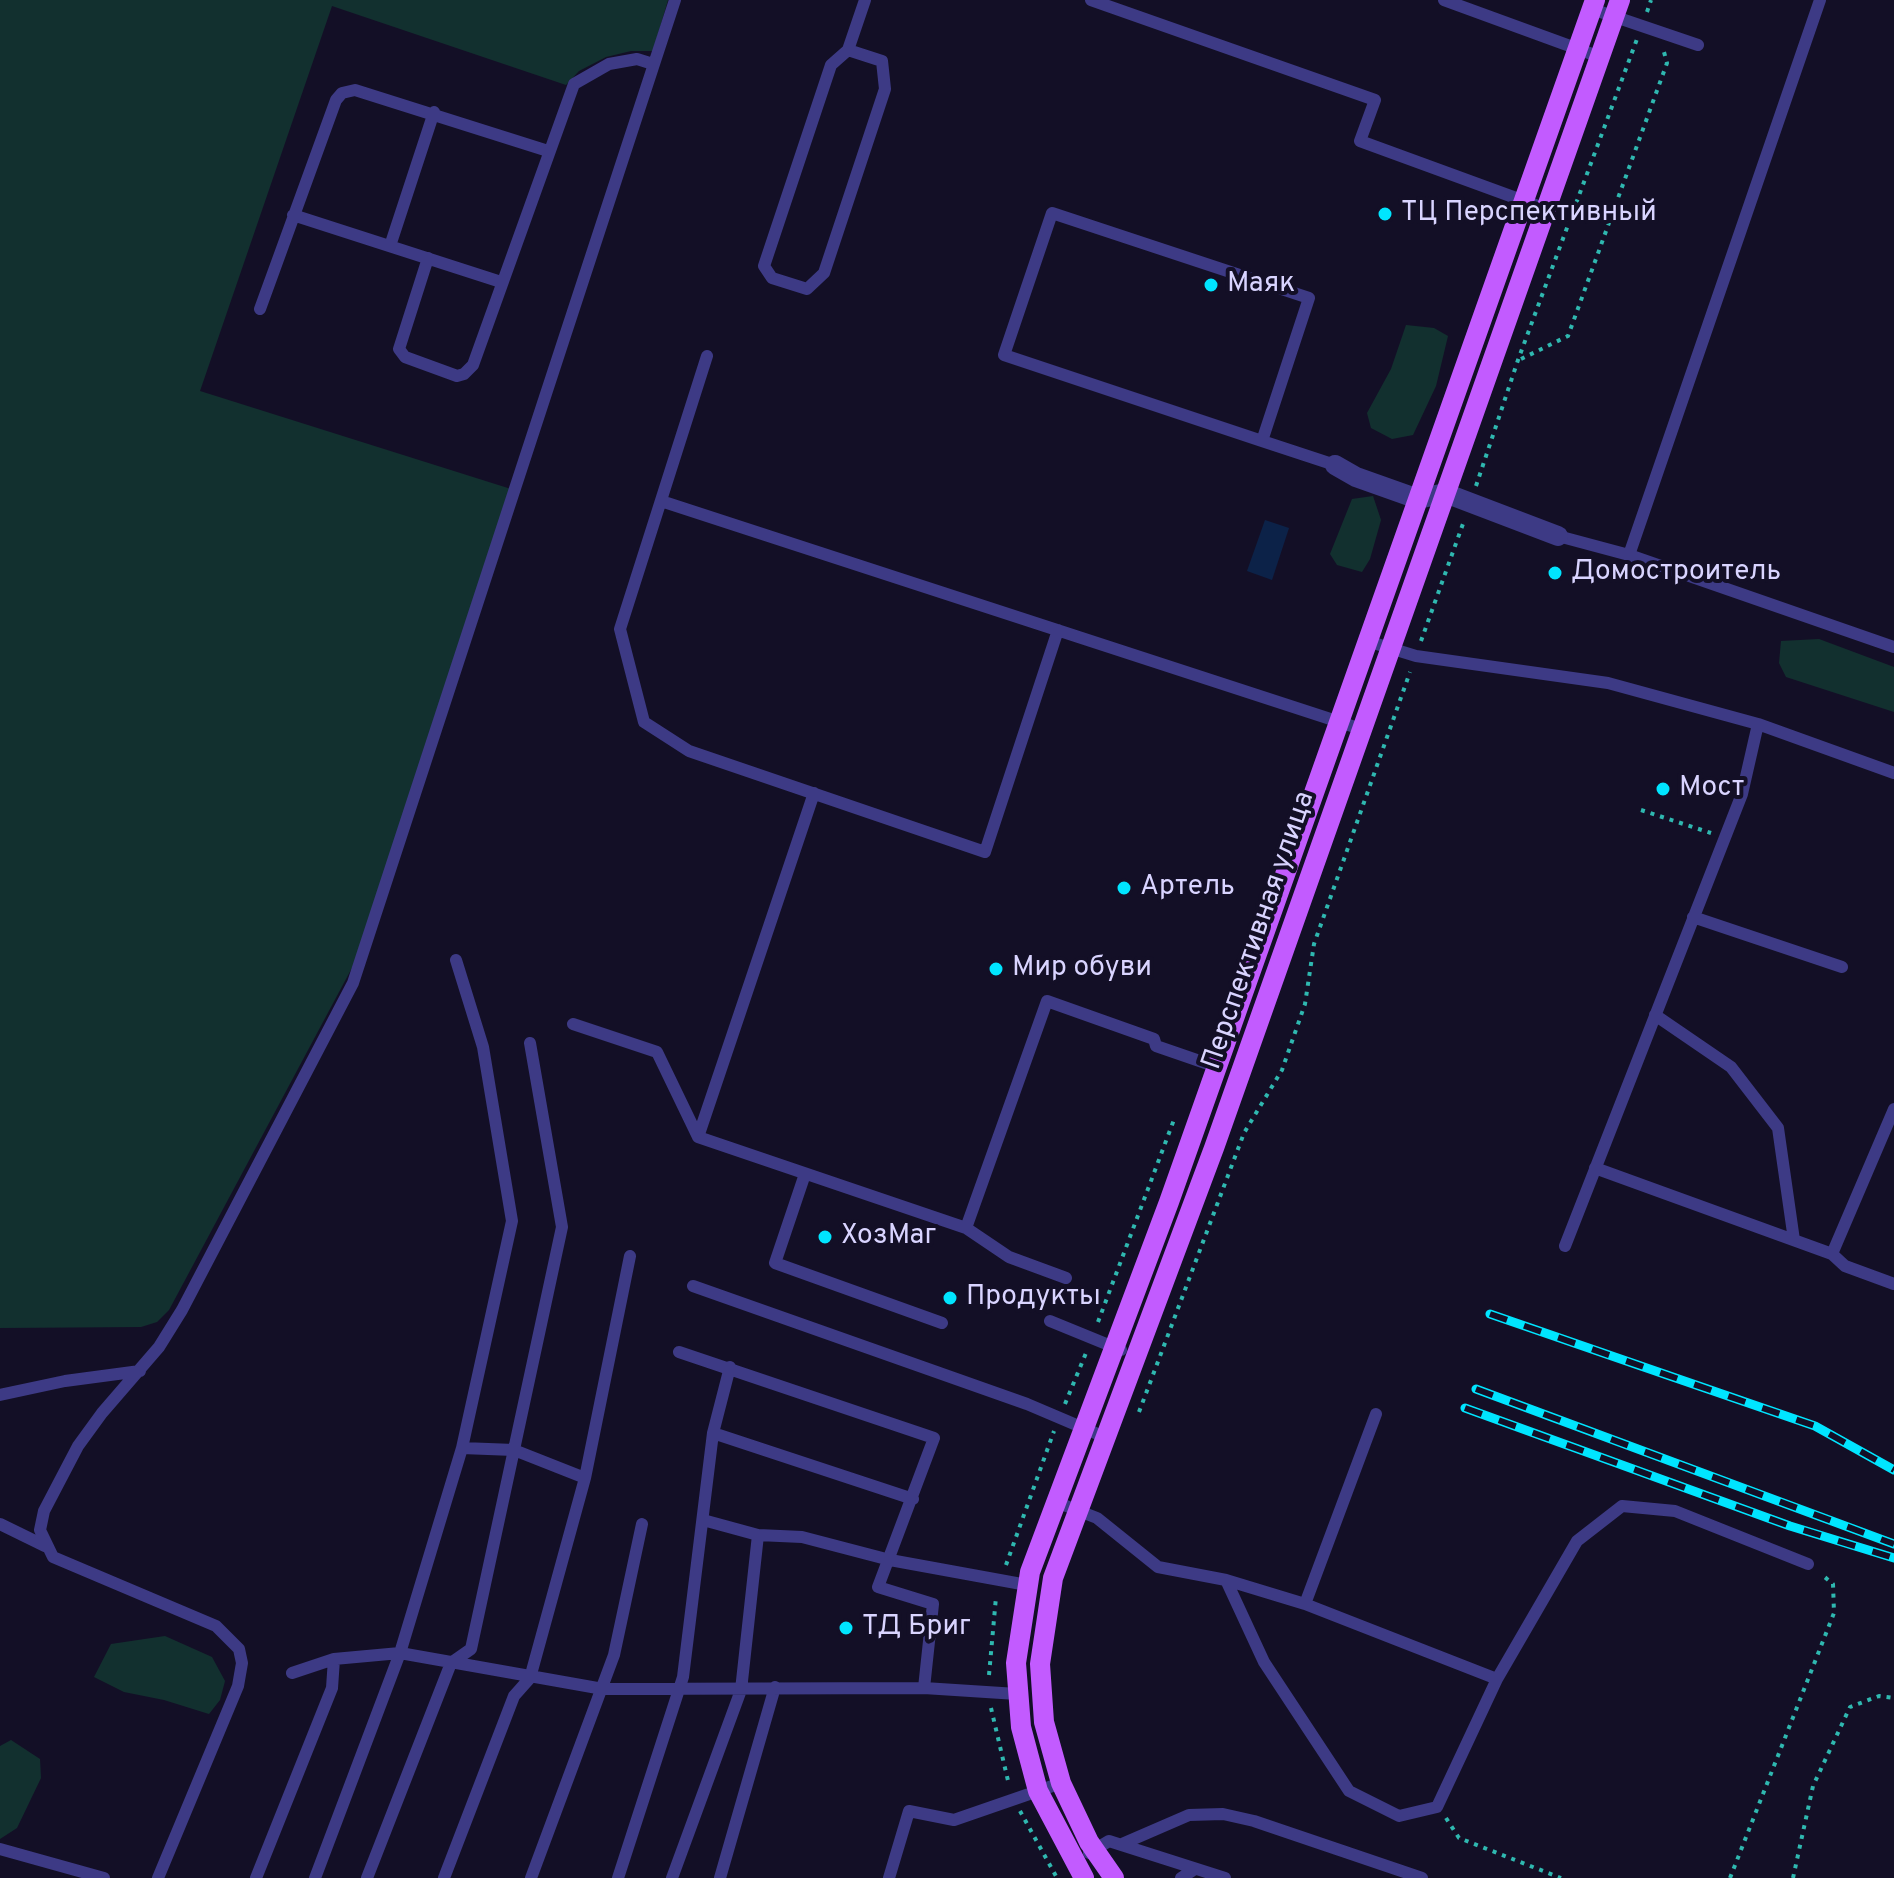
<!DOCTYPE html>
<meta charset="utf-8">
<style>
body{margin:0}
canvas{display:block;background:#130f26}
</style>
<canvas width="1894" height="1878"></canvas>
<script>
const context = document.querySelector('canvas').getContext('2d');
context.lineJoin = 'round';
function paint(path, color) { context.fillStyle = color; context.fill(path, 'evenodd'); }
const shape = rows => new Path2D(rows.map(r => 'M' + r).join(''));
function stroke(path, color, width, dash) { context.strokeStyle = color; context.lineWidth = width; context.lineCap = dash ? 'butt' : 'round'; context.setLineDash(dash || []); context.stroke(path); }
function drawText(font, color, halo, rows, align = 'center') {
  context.font = font + ' Overpass,sans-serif'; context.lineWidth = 8; context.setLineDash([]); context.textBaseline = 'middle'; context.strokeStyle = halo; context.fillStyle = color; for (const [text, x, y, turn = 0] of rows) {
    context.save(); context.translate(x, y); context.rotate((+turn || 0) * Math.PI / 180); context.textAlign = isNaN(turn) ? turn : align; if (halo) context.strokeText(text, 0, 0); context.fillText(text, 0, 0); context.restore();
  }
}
paint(shape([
 [0,0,668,0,653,51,631,51,606,57,579,71,566,85,332,6,200,391,511,489,354,964,169,1310,157,1322,141,1327,0,1328],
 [1406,325,1434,328,1448,336,1436,386,1413,435,1392,439,1371,428,1367,413,1391,369],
 [1373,496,1381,520,1370,559,1362,572,1337,565,1330,554,1352,499],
 [1819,639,1894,667,1894,712,1786,677,1779,663,1781,641],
 [165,1636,212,1657,225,1681,220,1700,209,1714,164,1700,124,1692,94,1677,111,1644],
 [11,1740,40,1759,41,1778,17,1828,0,1839,0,1746]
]), '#12302f');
paint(shape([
 [1265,520,1289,528,1272,580,1247,571]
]), '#0c2248');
stroke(shape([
 [1647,12,1651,0],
 [1521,359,1568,336,1667,63,1664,52],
 [1476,486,1518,360,1637,39],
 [1421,641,1464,521],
 [1641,810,1711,833],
 [1098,1322,1175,1117],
 [1065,1404,1086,1353],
 [1139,1412,1244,1133,1282,1070,1305,1004,1314,944,1410,672],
 [1006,1565,1054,1431],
 [989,1675,996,1597],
 [991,1708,1009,1785],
 [1020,1811,1057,1878],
 [1446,1818,1459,1838,1561,1878],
 [1730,1878,1834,1613,1833,1584,1821,1574],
 [1793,1878,1813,1786,1850,1707,1879,1696,1894,1698]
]), '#2fb8b0', 4, [4, 6]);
stroke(shape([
 [1091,0,1375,100,1360,141,1546,209],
 [1444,0,1600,57],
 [1592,9,1698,45],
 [848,50,882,61,885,89,824,273,807,289,772,278,764,266,831,65,848,50,865,0],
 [293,215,501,282],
 [390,246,434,112],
 [428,258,399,349,405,357,457,376,464,374,473,365,574,84,609,64,637,59,653,64],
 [260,309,336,100,342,93,355,90,548,151],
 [707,356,620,629,644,722,689,751,985,852,1058,630],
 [1262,441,1309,298,1052,213,1004,355,1262,441,1335,465],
 [661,501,1361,729],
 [1558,536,1629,555,1894,647],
 [1629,555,1820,0],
 [1367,641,1416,656,1608,683,1758,724,1894,773],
 [1693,917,1842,967],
 [1655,1015,1731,1067,1778,1128,1794,1240],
 [573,1024,657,1052,698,1137,966,1228,1009,1257,1066,1278],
 [698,1137,814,793],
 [1595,1168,1832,1254,1845,1266,1894,1284],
 [805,1174,775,1263,942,1323],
 [966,1228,1047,1001,1154,1039,1156,1046,1217,1067],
 [1565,1246,1742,794,1758,724],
 [1832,1254,1894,1109],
 [693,1286,1027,1404,1107,1438],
 [1050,1321,1121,1350],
 [679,1352,934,1438,878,1587,933,1604,924,1688],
 [0,1395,65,1381,140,1371],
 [713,1433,913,1499],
 [462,1448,514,1450,585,1478],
 [1056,1502,1097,1518,1158,1567,1226,1580,1305,1604,1497,1679],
 [703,1520,758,1535,802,1537,890,1560,1027,1585],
 [0,1524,45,1546],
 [1226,1580,1264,1662,1349,1791,1399,1816,1437,1807,1497,1679,1577,1541,1622,1506,1675,1511,1808,1564],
 [1305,1604,1376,1414],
 [292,1673,334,1659,400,1653,603,1689,924,1688,1017,1694],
 [1122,1844,1189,1815,1223,1814,1254,1821,1422,1878],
 [0,1849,104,1878],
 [1089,1853,1109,1841,1225,1878],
 [158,1878,238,1686,242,1663,239,1649,216,1626,53,1557,40,1530,44,1511,78,1446,102,1413,159,1347,182,1310,353,983,675,0],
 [256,1878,332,1688,334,1659],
 [315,1878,400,1653,462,1448,512,1221,483,1047,456,960],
 [367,1878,451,1663,471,1649,562,1227,530,1043],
 [444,1878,514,1696,530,1678,585,1478,630,1256],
 [531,1878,614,1655,642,1524],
 [618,1878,683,1677,713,1433,730,1367],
 [672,1878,741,1690,758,1535],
 [720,1878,775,1687],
 [889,1878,909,1811,954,1820,1061,1783],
 [1181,1878,1195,1869]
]), '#3d3a85', 12);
stroke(shape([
 [1335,465,1356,477,1418,499,1445,493,1558,536]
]), '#3d3a85', 20);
stroke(shape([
 [1084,1878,1038,1791,1021,1727,1016,1663,1030,1572,1169,1202,1595,0],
 [1114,1878,1089,1842,1061,1783,1044,1722,1040,1664,1053,1578,1214,1148,1620,0]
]), '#c25bff', 20);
const rail = shape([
 [1490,1314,1815,1426,1894,1470],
 [1476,1389,1894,1544],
 [1465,1408,1790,1526,1894,1558]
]);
stroke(rail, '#00e5ff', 9);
stroke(rail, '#130f26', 6, [18]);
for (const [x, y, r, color] of [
 [1385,214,8,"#00e5ff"],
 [1211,285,8,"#00e5ff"],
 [1555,573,8,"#00e5ff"],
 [1663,789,8,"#00e5ff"],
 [1124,888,8,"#00e5ff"],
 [996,969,8,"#00e5ff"],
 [825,1237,8,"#00e5ff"],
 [950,1298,8,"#00e5ff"],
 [846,1628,8,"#00e5ff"]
]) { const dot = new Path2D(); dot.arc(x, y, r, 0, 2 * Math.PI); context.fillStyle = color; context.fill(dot); stroke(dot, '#130f26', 3); }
drawText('28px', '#d9d4ff', '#130f26', [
 ["ТЦ Перспективный",1401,214],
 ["Маяк",1227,285],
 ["Домостроитель",1571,573],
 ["Мост",1679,789],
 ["Артель",1140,888],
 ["Мир обуви",1012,969],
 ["ХозМаг",841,1237],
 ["Продукты",966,1298],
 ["ТД Бриг",862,1628]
], 'left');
drawText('28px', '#d9d4ff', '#130f26', [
 ["Перспективная улица",1260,931,-71]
]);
</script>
